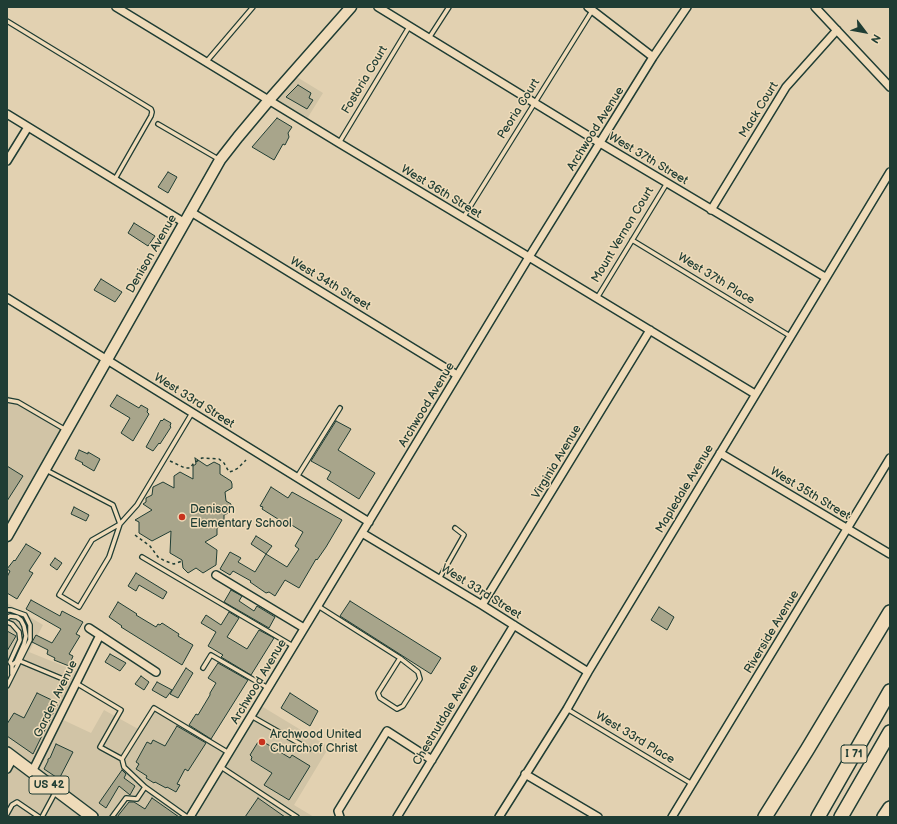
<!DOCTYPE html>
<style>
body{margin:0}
#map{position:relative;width:897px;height:824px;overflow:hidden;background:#e2d1b1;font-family:"Balsamiq Sans",sans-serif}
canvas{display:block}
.frame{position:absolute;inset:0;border:8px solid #1f3d34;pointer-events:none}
.north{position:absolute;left:845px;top:12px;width:40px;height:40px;-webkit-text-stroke:3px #efdbb9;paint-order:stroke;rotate:122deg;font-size:11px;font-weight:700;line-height:16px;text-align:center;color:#1f3d34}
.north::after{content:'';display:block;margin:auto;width:14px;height:18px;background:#1f3d34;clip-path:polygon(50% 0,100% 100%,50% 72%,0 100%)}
</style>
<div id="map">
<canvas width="897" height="824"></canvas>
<div class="frame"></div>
<div class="north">N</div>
</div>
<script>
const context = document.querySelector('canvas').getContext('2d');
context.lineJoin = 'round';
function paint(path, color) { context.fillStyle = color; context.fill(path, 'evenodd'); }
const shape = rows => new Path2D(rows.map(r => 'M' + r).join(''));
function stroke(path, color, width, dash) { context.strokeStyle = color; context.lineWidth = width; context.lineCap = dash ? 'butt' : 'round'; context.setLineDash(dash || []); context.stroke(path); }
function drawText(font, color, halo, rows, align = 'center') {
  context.font = font + ' "Balsamiq Sans",sans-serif'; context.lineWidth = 3; context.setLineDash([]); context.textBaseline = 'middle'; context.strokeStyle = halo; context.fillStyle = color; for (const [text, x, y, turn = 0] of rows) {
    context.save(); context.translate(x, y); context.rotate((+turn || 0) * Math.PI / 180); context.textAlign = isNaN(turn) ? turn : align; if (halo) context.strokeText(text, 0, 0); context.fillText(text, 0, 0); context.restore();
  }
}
paint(shape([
 [292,74,323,93,305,122,269,100],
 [7,395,67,430,7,536],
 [7,603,43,625,29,652,81,673,59,718,91,733,104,710,140,730,154,708,229,753,258,704,329,747,294,805,314,817,7,817]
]), '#d1c4a6');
const building = shape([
 [298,85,311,93,309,98,313,100,307,109,286,97,298,85],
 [277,118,292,127,288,133,289,137,285,145,283,144,274,160,252,147,277,118],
 [168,172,177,177,168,193,158,187,168,172],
 [134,223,155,236,148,246,128,233,134,223],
 [101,279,122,292,115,302,94,290,101,279],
 [117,395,139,408,141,405,148,409,147,412,149,414,133,441,121,433,130,418,110,406,117,395],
 [164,419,171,423,170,426,171,427,160,444,159,443,153,451,146,447,161,420,162,421,164,419],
 [336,421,351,429,338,450,375,473,359,499,327,479,331,472,311,461,336,421],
 [79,450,88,454,88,452,100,459,94,471,82,464,83,463,75,459,79,450],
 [195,458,207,466,214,462,220,465,220,474,231,481,232,484,232,488,225,492,226,501,231,504,232,511,224,515,224,524,217,528,217,535,205,542,217,550,216,565,203,573,196,568,188,573,183,568,182,560,170,553,171,531,152,541,139,533,139,522,135,520,152,510,143,504,146,502,146,498,152,495,153,487,163,482,174,488,174,476,180,472,193,479,193,466,196,464,195,458],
 [7,466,23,476,7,501,7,466],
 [271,487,288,498,292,492,342,520,326,547,317,560,316,559,299,588,285,580,275,596,269,592,266,593,250,582,251,581,233,571,230,575,220,569,230,552,241,558,238,562,255,572,266,554,287,567,299,549,295,546,303,532,290,524,289,526,262,509,263,507,260,506,271,487],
 [74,507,89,515,86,521,71,514,74,507],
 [256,536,272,546,266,554,251,544,256,536],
 [26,544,41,553,29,571,33,573,17,599,7,593,7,577,10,571,7,569,14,560,15,561,26,544],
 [55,558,62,563,57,570,50,565,55,558],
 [136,573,167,592,163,599,139,585,136,591,128,586,136,573],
 [231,590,242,596,239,601,254,611,257,606,275,617,269,628,224,602,231,590],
 [31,600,60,616,62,611,83,622,76,634,80,636,69,654,73,656,69,666,54,660,55,658,47,654,48,650,32,642,36,635,52,643,61,629,26,609,31,600],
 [350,601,441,658,431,674,340,616,350,601],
 [118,602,137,614,136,615,156,627,158,624,160,625,162,623,179,634,178,636,193,645,182,665,121,627,122,626,109,617,118,602],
 [659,607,674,617,667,630,651,620,659,607],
 [229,612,239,618,227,637,247,649,259,630,274,638,251,675,221,657,223,655,208,646,216,632,201,623,206,615,221,625,229,612],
 [7,631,16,636,7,651,7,631],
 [110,654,126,663,120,671,105,662,110,654],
 [218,663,248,680,211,739,189,725,196,714,198,715,210,695,210,693,216,683,208,678,218,663],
 [186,668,193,673,178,698,170,694,186,668],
 [141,676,149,682,144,690,135,684,141,676],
 [157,682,172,690,166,698,152,690,157,682],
 [37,693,58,703,33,754,7,736,7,724,14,713,24,718,37,693],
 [290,693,318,711,310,726,281,708,290,693],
 [177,726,206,743,188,771,185,769,177,784,180,785,176,792,167,787,166,788,155,782,154,783,146,778,147,776,136,769,139,764,136,762,147,742,151,744,153,740,165,746,177,726],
 [262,741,290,758,292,755,310,766,289,800,264,785,272,773,251,760,252,757,250,755,258,742,261,744,262,741],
 [56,744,73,752,59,779,44,769,48,761,48,759,50,758,56,744],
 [122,770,126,774,124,778,135,786,130,795,119,786,106,808,99,803,122,770],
 [152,798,179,817,117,817,129,802,134,802,145,809,152,798],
 [258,798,285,817,245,817,258,798]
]);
paint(building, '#a8a58b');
stroke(building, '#1f3d34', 1);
const service = shape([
 [7,21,151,109,152,112,151,116,115,179],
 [429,38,449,7],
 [207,61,253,7],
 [158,124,220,160],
 [339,143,409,27],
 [463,218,592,11],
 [632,240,790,336],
 [597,298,667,183],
 [7,400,18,402,66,430],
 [46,470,113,505,120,524,109,557,79,607,59,595,92,540,120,524,137,505,192,413],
 [297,477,340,408],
 [142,557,293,646],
 [439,579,464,535,455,528],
 [318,606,400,658,418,672,420,679,403,706,397,709,380,698,378,693,400,658],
 [7,610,11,610,25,615,30,625,30,640,7,686],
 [7,618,10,616,17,617,21,620,24,626,26,636,24,644,16,662,12,665],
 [7,622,12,624,19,632,20,640,10,662,12,665,12,674],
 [20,661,63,679],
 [203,668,211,655,268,688],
 [76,683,121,710,100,747,122,759],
 [567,709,692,784],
 [251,716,309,749],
 [221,767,297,817],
 [7,814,12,805,17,802,39,817],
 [42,817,56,791],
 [112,817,126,798,137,799,145,787],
 [187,817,145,787,124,767,122,759,154,708,229,753]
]);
const minor = shape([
 [116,7,339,143,529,257,755,394],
 [378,7,600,143,825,277],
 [588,7,653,57],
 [815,7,890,87],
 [7,114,185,223],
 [7,161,28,127],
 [711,210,786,87,837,30],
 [191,212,457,375],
 [7,298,369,522],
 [720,453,890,554],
 [362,533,482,605,588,672],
 [216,575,304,628],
 [482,605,650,330],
 [89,628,156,672],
 [7,769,13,758],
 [32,772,100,635],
 [525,774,598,817],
 [190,817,529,257,653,57,687,7],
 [340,817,338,811,387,731,432,760],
 [397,817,514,625],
 [499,817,567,709,588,672,890,172],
 [672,817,890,458]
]);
const secondary = shape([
 [7,536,220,160,238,137,269,100,351,7]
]);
const primary = shape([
 [7,753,92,817]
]);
const motorway = shape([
 [765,817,807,750,890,612],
 [818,817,890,691],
 [841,817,890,732],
 [884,817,890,808]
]);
stroke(service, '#1f3d34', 6);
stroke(minor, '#1f3d34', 10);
stroke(secondary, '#1f3d34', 13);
stroke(primary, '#1f3d34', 14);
stroke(motorway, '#1f3d34', 16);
stroke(shape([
 [170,461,185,468,190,468,194,463,202,458,219,459,224,463,229,472,233,471,238,468,246,460],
 [135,535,150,546,158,557,165,561,174,564,182,561]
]), '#1f3d34', 1.5, [3, 3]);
stroke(service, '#efdbb9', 3.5);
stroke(minor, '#efdbb9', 7);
stroke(secondary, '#efdbb9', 10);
stroke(primary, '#efdbb9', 11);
stroke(motorway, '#efdbb9', 13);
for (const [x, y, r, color] of [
 [182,517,4,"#c8321e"],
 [262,742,4,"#c8321e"]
]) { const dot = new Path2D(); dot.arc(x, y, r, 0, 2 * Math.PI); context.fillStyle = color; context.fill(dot); stroke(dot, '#efdbb9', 1.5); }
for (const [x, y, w] of [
 [854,754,26],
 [49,785,40]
]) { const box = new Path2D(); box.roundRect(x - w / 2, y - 9, w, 18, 3); context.fillStyle = '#efdbb9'; context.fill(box); stroke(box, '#1f3d34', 1); }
drawText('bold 11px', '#1f3d34', null, [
 ["I 71",854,754],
 ["US 42",49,785]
]);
drawText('12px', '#1f3d34', '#efdbb9', [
 ["Fostoria Court",365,80,-59],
 ["Peoria Court",519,109,-58],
 ["Mack Court",759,110,-58],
 ["Archwood Avenue",596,129,-58],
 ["West 37th Street",648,159,31],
 ["West 36th Street",441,192,31],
 ["Mount Vernon Court",623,235,-59],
 ["Denison Avenue",152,254,-60],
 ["West 37th Place",716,279,31],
 ["West 34th Street",330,284,31],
 ["West 33rd Street",194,401,32],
 ["Archwood Avenue",427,405,-59],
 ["Virginia Avenue",557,462,-59],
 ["Mapledale Avenue",685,489,-59],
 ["West 35th Street",810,494,31],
 ["West 33rd Street",481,592,32],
 ["Riverside Avenue",772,632,-59],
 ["Archwood Avenue",259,682,-59],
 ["Garden Avenue",56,699,-64],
 ["Chestnutdale Avenue",446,715,-59],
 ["West 33rd Place",635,738,31]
]);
drawText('12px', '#1f3d34', '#efdbb9', [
 ["Denison",190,510],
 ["Elementary School",190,524],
 ["Archwood United",270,735],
 ["Church of Christ",270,749]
], 'left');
</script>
